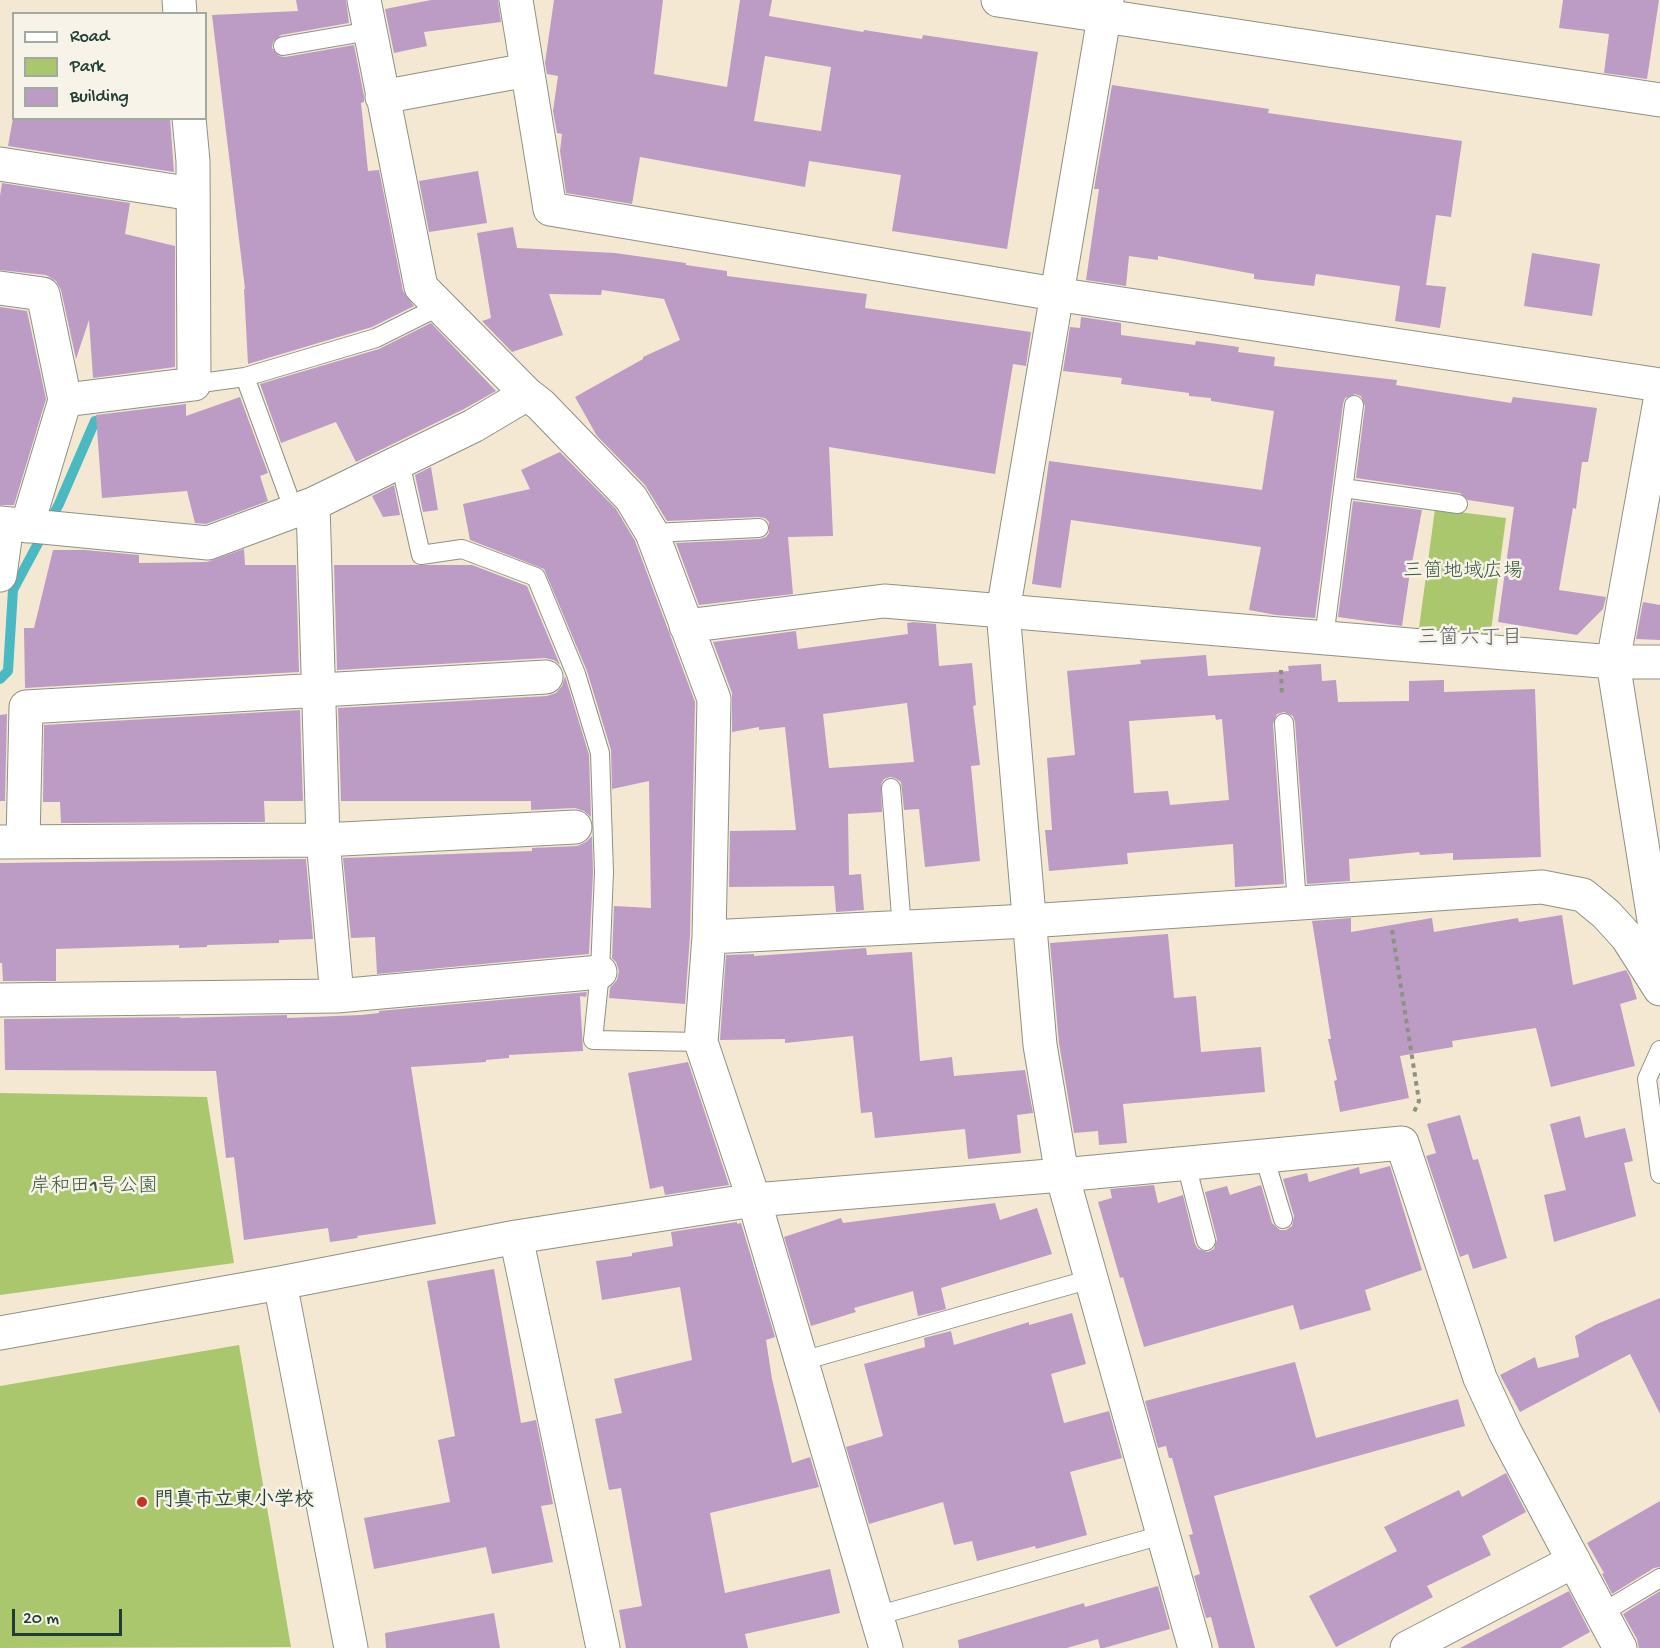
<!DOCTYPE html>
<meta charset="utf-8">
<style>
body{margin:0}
#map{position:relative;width:1660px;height:1648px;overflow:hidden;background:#f5e8d3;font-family:"Gochi Hand",sans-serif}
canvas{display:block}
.legend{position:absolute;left:12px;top:12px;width:195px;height:108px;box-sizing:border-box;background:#f7f3e8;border:2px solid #a1aaa0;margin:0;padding:8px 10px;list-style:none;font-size:18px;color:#1f3d34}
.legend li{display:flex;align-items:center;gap:12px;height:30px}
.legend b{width:30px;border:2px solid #a1aaa0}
.scale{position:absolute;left:12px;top:1609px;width:110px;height:27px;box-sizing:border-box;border:3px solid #1f3d34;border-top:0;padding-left:8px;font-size:18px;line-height:21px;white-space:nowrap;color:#1f3d34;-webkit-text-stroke:4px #f7f3e8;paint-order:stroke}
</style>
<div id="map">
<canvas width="1660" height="1648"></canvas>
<ul class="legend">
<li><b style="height:8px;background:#fff"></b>Road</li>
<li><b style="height:16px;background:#aac76e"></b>Park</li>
<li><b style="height:16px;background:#bc9cc5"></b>Building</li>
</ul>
<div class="scale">20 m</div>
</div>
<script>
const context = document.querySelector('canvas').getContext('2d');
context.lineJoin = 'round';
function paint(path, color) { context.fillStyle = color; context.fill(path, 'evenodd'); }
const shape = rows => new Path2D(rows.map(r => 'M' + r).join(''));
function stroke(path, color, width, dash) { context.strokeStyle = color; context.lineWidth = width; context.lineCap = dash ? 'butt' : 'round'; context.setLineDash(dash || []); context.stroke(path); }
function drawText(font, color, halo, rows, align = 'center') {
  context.font = font + ' "Gochi Hand","Klee One",sans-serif'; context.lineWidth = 5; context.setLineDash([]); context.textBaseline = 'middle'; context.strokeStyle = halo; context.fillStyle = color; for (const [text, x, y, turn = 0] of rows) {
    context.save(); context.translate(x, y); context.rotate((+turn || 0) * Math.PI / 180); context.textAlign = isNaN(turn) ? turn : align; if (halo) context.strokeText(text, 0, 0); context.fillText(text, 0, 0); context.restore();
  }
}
paint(shape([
 [1435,509,1506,518,1490,638,1419,628],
 [0,1093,207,1097,234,1263,0,1295],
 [239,1345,291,1647,0,1648,0,1386]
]), '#aac76e');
stroke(shape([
 [0,679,8,671,13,590,59,504,95,421,110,420]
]), '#4ab9c1', 10);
paint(shape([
 [296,0,346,0,349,23,281,35,273,42,272,48,279,56,285,57,354,45,364,96,364,102,361,103,368,171,379,170,403,291,414,306,372,327,248,364,244,289,245,289,212,15,298,11],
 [431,0,498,0,501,22,424,32,427,46,394,53,385,9],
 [554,0,663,0,654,74,727,87,740,0,772,0,769,16,863,32,864,30,922,39,923,35,1038,52,1007,249,892,231,901,175,809,161,805,187,640,157,632,204,566,193,560,151,562,134,557,133,553,111,558,76,547,74,545,63],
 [765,56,831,67,821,131,754,121],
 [1563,0,1659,0,1647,79,1604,73,1609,34,1559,28],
 [1112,85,1269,109,1268,113,1462,141,1451,217,1436,215,1426,285,1446,287,1440,328,1395,321,1400,286,1316,274,1314,286,1254,279,1254,274,1158,256,1158,260,1129,256,1126,286,1086,280,1099,189,1094,189],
 [13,118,170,118,174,172,8,146],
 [478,171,487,223,429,232,419,181],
 [2,183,130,203,125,234,175,246,175,367,93,378,89,320,76,359,61,290,56,281,46,275,0,270,0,196],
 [513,227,517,248,615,253,686,263,686,265,727,271,727,276,867,294,865,308,1031,332,1026,366,1013,364,995,474,829,447,833,536,788,537,793,594,699,605,676,543,760,539,766,537,769,533,769,522,765,518,758,517,667,521,645,485,597,436,575,397,643,359,643,357,680,340,664,299,602,290,601,295,549,294,563,335,512,352,482,321,491,318,477,233],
 [1532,253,1600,264,1592,316,1524,306],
 [0,307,27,311,46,399,14,505,0,505],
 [1081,317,1121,323,1121,335,1195,345,1196,341,1239,347,1238,352,1275,357,1274,366,1397,380,1396,385,1511,403,1513,397,1597,408,1588,462,1582,462,1576,509,1573,508,1559,590,1606,597,1603,609,1577,635,1498,622,1514,507,1468,500,1460,493,1356,478,1365,406,1361,396,1355,394,1345,398,1343,404,1315,618,1276,615,1249,610,1261,547,1071,520,1061,588,1032,584,1049,461,1262,490,1274,411,1211,401,1211,398,1189,396,1189,393,1121,384,1122,378,1063,371,1070,327,1080,328],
 [431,323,496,391,464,409,356,462,336,422,281,443,260,384,379,349],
 [240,397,268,473,260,476,268,501,206,524,195,523,187,491,102,498,96,415,186,404,186,416],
 [560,452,616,509,635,541,695,702,690,936,685,1004,609,998,610,988,617,980,619,971,616,962,612,958,614,906,651,908,649,781,612,789,611,750,587,671,544,569,470,540,463,504,530,489,521,470],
 [431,467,438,510,423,512,415,475],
 [394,485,400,515,383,517,372,496],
 [1353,501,1422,510,1409,579,1402,626,1338,617],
 [244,549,245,565,296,565,299,672,25,688,24,628,34,628,53,550,85,550,139,555,139,563,207,562],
 [334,565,472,565,527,586,560,665,554,660,545,658,337,670],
 [1643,602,1660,605,1660,640,1636,639],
 [913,622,936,624,939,666,972,663,976,705,973,706,980,765,971,766,980,861,925,867,919,809,904,810,901,782,895,778,890,777,884,779,881,784,882,812,848,814,849,875,861,874,864,910,836,912,834,886,729,887,730,831,796,830,785,727,759,730,759,727,732,732,732,693,713,642,796,631,798,649,908,634,907,623],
 [907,703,914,762,829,768,823,714],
 [1206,655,1208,676,1289,671,1288,666,1321,664,1322,681,1336,680,1338,702,1409,701,1409,681,1444,680,1444,692,1535,689,1541,857,1453,860,1453,853,1420,855,1419,852,1349,859,1350,881,1307,884,1295,722,1293,716,1284,712,1277,714,1273,724,1284,884,1235,887,1233,844,1127,853,1128,864,1049,871,1045,830,1052,830,1047,758,1075,755,1067,671,1141,664,1140,660],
 [1215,715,1216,720,1222,719,1229,800,1170,805,1168,791,1134,793,1129,721],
 [565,676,589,755,591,817,584,811,575,808,531,810,531,801,341,801,338,708,547,696,556,693,562,686],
 [300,710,303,801,264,801,265,822,61,823,60,802,43,802,44,725],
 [7,714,5,801,0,801,0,715],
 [592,836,593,872,589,954,377,974,375,937,351,938,343,858,532,851,532,848,577,846,586,842],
 [306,859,313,939,279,940,279,943,207,945,207,947,179,948,179,945,56,949,56,981,3,981,2,963,0,963,0,863],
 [1562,915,1573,985,1626,970,1630,977,1637,999,1620,1004,1635,1066,1551,1087,1536,1028,1452,1041,1453,1047,1400,1056,1409,1098,1340,1112,1334,1081,1337,1080,1328,1039,1331,1039,1312,921,1351,918,1351,932,1432,918,1434,932,1518,918,1519,922],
 [1168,934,1174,998,1196,996,1201,1052,1261,1047,1265,1092,1123,1104,1127,1143,1099,1145,1098,1131,1074,1133,1059,1043,1050,943],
 [866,948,867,955,912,952,920,1061,952,1057,954,1076,1025,1070,1033,1113,1017,1115,1021,1153,968,1159,965,1129,875,1138,872,1112,861,1113,853,1036,785,1043,785,1039,720,1040,726,955,754,954,754,956],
 [587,992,586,997,580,996,583,1051,509,1055,509,1058,486,1060,486,1062,411,1067,436,1224,357,1236,358,1238,330,1242,328,1228,244,1240,234,1157,226,1158,216,1071,5,1070,4,1019,180,1017,180,1018,287,1015,287,1018,361,1015,379,1013,379,1011],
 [688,1062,729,1185,665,1195,663,1186,650,1189,628,1073],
 [1460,1115,1473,1160,1478,1159,1507,1258,1473,1269,1468,1254,1460,1257,1426,1156,1436,1153,1427,1124],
 [1580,1116,1585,1138,1625,1128,1633,1161,1624,1163,1636,1216,1554,1242,1544,1195,1566,1190,1550,1124],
 [1390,1166,1422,1270,1365,1290,1371,1310,1300,1330,1293,1305,1144,1347,1123,1277,1120,1278,1098,1202,1112,1198,1110,1189,1154,1185,1158,1203,1183,1195,1195,1244,1198,1249,1208,1252,1214,1249,1217,1239,1205,1192,1227,1186,1230,1195,1261,1185,1272,1223,1280,1230,1286,1230,1292,1226,1294,1216,1283,1179,1307,1173,1309,1182,1359,1167,1360,1174],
 [995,1203,1000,1220,1037,1208,1052,1254,941,1288,946,1309,918,1316,913,1291,854,1308,856,1312,811,1326,784,1237,841,1218,843,1223],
 [737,1222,737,1224,741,1223,775,1337,766,1340,772,1379,792,1463,810,1457,819,1487,710,1513,725,1593,830,1569,840,1613,745,1634,748,1648,626,1648,619,1610,642,1606,621,1488,609,1490,595,1419,622,1413,614,1379,692,1360,680,1287,602,1300,596,1261,632,1256,632,1253,673,1246,671,1232],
 [494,1269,521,1423,536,1420,543,1454,553,1504,541,1506,553,1562,492,1574,486,1547,374,1569,364,1518,450,1502,438,1440,455,1436,427,1281],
 [1660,1298,1660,1414,1630,1354,1520,1412,1500,1375,1535,1357,1538,1368,1579,1357,1575,1336,1597,1324],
 [1072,1313,1086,1364,1051,1374,1064,1423,1109,1411,1122,1458,1070,1472,1087,1535,1036,1549,1035,1546,977,1561,972,1541,954,1545,943,1502,869,1524,846,1447,883,1436,864,1364,925,1347,924,1338,951,1331,954,1345,1029,1322,1029,1325],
 [1295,1362,1316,1438,1458,1399,1465,1426,1214,1496,1255,1648,1219,1648,1211,1617,1206,1618,1194,1576,1200,1574,1189,1535,1193,1534,1172,1458,1169,1458,1166,1446,1158,1448,1145,1401],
 [1506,1473,1526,1512,1482,1536,1491,1555,1427,1586,1433,1597,1336,1647,1309,1596,1397,1551,1384,1527,1459,1490,1462,1497],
 [1660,1501,1660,1567,1654,1568,1612,1594,1602,1574,1604,1573,1587,1543],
 [1158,1586,1170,1629,1104,1648,1100,1648,1098,1639,1067,1648,959,1648,958,1640,1084,1603,1085,1607],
 [1569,1591,1590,1632,1561,1648,1460,1648],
 [1660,1591,1660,1648,1639,1648,1637,1639,1623,1614],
 [494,1613,500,1648,386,1648,385,1633]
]), '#bc9cc5');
const service = shape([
 [283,46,370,31],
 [245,377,294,511],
 [194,384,245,377,376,338,440,306],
 [400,462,421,555,462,549,536,577,576,674,600,753,604,872,600,972,593,1040,701,1042],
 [1343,488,1458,504],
 [652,533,759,528],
 [1324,638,1354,405],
 [1284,723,1297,904],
 [891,788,902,929],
 [1660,1050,1647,1079,1660,1174],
 [1264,1156,1283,1219],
 [1186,1164,1206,1241],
 [802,1361,1091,1279],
 [1602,1613,1660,1578],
 [876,1616,1162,1535]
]);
const minor = shape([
 [179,0,180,14],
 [364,0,421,287,527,394,541,405,631,498,652,533,714,699,709,937,701,1042,754,1200,886,1648],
 [516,0,550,209,1055,294,1660,385],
 [998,0,1660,100],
 [382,97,527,70],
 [0,164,193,194],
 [0,288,43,294,65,400,27,526],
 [65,400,194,384,193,161,189,118],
 [1660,401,1613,662,1660,958],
 [0,523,208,543,313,504,473,426,527,394],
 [0,575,7,524],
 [686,626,884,601,1613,662,1660,662],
 [0,842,323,840,575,827],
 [23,842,26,707,546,677],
 [709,937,1028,921,1542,887,1583,895,1606,914,1627,937,1660,989],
 [337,996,600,972],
 [0,1000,337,996,323,840,313,504],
 [516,1237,603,1648],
 [280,1283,351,1648],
 [0,1333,280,1283,516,1237,754,1200,1062,1175,1402,1143,1480,1378,1505,1432,1620,1648],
 [1407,1648,1574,1561]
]);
const tertiary = shape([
 [1107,0,1003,611,1040,1045,1062,1175,1195,1648]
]);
stroke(service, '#8a9284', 20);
stroke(minor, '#8a9284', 35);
stroke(tertiary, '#8a9284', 35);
stroke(shape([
 [1281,670,1282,696],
 [1392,930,1419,1101,1414,1112]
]), '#8a9284', 4, [4.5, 4.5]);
stroke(service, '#fff', 18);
stroke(minor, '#fff', 33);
stroke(tertiary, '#fff', 33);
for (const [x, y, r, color] of [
 [142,1502,6,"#c8321e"]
]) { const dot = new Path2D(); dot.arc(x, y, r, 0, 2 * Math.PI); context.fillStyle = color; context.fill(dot); stroke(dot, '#f7f3e8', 2); }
drawText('20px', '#3b5940', '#f7f3e8', [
 ["三箇地域広場",1463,573],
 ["岸和田1号公園",94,1188]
]);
drawText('bold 20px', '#1f3d34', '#f7f3e8', [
 ["門真市立東小学校",154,1502]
], 'left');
drawText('21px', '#565e67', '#f7f3e8', [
 ["三箇六丁目",1470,640]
]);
</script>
